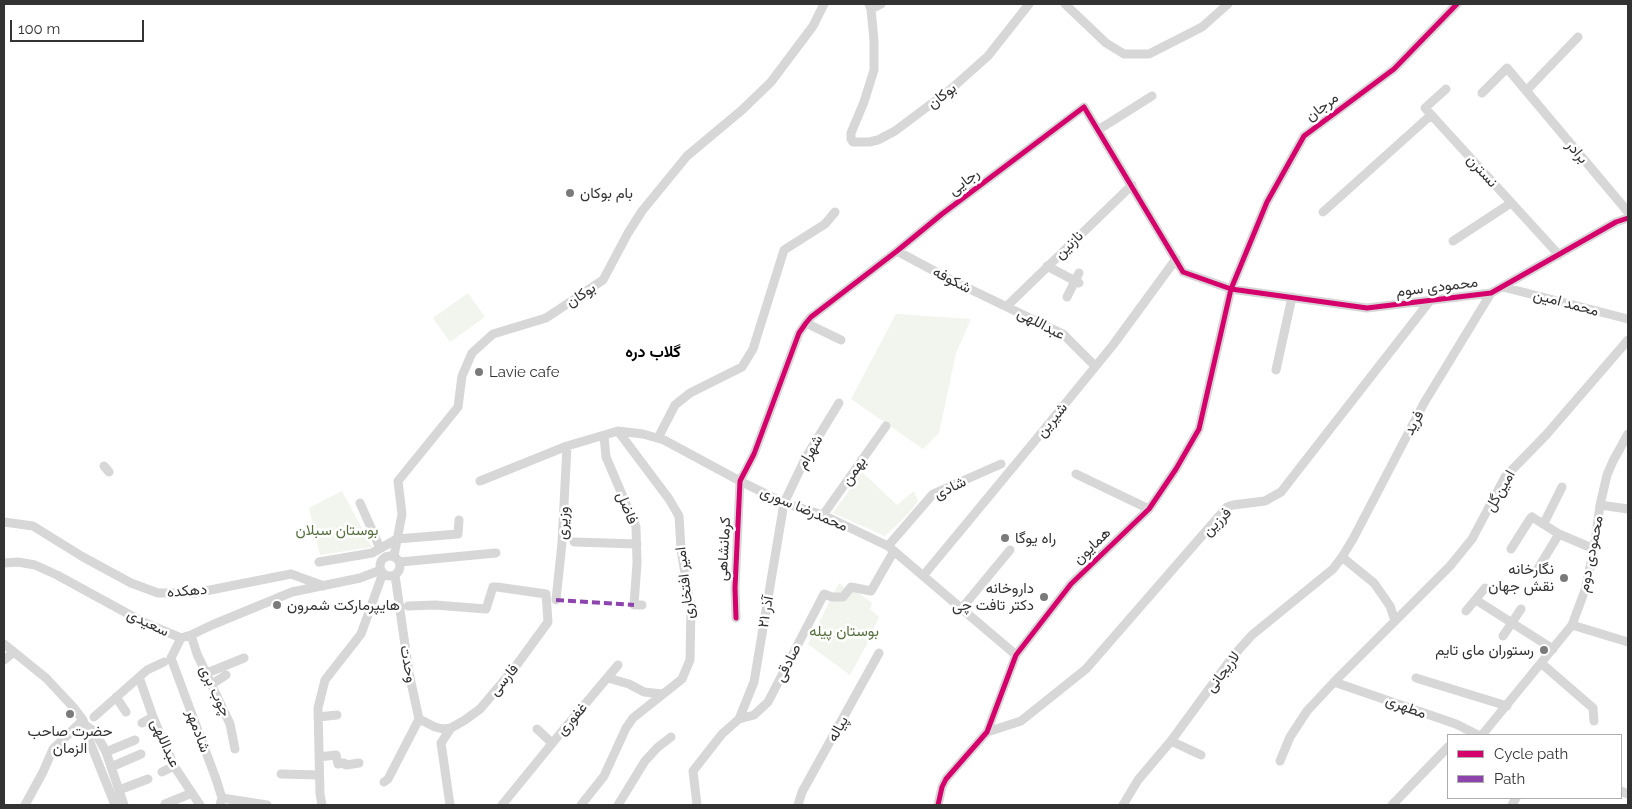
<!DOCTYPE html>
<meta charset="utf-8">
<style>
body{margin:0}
#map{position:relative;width:1632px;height:809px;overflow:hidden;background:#fff;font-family:Raleway,sans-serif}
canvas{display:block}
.frame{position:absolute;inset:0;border:5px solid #333;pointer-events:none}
.legend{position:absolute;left:1447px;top:734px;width:175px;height:65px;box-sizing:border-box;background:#fff;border:1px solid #adadad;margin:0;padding:6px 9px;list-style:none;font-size:15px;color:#333}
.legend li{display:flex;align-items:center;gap:10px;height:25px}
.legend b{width:25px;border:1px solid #adadad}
.scale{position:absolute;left:10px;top:20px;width:134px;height:22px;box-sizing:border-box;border:2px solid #333;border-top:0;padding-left:6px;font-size:15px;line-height:18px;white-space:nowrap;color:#333;-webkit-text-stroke:4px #fff;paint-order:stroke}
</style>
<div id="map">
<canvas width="1632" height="809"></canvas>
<div class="frame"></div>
<ul class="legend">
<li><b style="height:6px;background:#d6006c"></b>Cycle path</li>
<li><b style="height:6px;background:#8e44ad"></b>Path</li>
</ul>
<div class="scale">100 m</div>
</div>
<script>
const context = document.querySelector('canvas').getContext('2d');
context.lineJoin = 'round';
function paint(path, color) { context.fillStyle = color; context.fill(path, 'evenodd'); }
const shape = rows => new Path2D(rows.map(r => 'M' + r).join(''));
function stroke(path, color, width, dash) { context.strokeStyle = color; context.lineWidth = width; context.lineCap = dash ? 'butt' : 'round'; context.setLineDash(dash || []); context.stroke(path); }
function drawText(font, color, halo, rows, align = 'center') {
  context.font = font + ' Raleway,Vazirmatn,sans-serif'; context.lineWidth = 5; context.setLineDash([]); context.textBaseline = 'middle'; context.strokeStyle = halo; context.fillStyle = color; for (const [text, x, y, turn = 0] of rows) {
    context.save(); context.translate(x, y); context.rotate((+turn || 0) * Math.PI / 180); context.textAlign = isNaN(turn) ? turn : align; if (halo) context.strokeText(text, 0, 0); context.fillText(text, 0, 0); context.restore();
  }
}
paint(shape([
 [468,293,485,317,450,342,433,318],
 [896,314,971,319,956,353,939,433,923,449,851,399],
 [862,472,897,505,914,491,918,501,908,514,885,536,833,513],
 [342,491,372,547,320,555,309,508],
 [839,583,847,589,852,588,872,603,870,609,879,617,867,644,850,675,808,644]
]), '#f1f5ed');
stroke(shape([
 [869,4,871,9,874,41,874,70,864,102,851,133,851,139,853,142,869,142,878,140,895,131,951,89,988,56,1029,4],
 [1065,4,1106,43,1124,54,1149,54,1202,27,1228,4],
 [871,9,881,4],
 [1446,89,1425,108,1559,255],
 [1526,91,1578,37],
 [1482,93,1507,68,1628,212],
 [1098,130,1152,96],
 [1323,212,1431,115],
 [1453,241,1511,203],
 [897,251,951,280,1063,334,1095,366],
 [1047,266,1079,283],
 [1503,287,1628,319],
 [1067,297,1079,273],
 [1007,306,1132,185],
 [806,323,841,340],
 [1276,370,1292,297],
 [604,436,606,457,636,527,637,563,634,605,642,605],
 [658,438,675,405,690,393,742,367,753,349,784,250,825,224,835,212],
 [104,466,109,472],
 [1076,474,1149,509],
 [480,481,567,446,618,431,643,434,664,440,740,481,784,503,823,515,888,546,1016,655],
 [360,503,380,548],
 [1600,505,1628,509],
 [823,515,886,426],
 [4,522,33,526,83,557,131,583,158,593,195,593,291,574,324,586],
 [1544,523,1562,487],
 [574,542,637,544],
 [888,546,933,494,1001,464],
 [1511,549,1530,519,1532,517,1559,534,1594,549],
 '380 566a10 10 0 1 1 20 0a10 10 0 1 1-20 0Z',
 [394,556,402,514,398,481,458,407,462,376,472,353,493,334,546,318,603,280,628,233,642,211,687,156,742,110,771,82,813,26,824,4],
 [1342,557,1374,583,1390,606,1395,621],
 [319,562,372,553,397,539,458,534,459,520],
 [400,562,496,553],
 [4,563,18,562,35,565,57,575,143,622,181,638,191,635,212,625,292,592,360,578,381,570],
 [1537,570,1559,534],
 [395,575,409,673,419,719,435,727,443,729,451,728,465,720,480,709,513,670,548,622,546,594,497,587,493,587,486,609,435,605,408,606],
 [923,576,1038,437,1113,345,1176,259],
 [556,600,562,543,567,446],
 [1476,600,1553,649],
 [962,608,1010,550],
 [1466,611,1485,588],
 [736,618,735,588,740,481,754,454,799,333,806,323,811,317,897,251,942,214,1084,107,1183,272,1231,289,1367,308,1491,293,1616,222,1628,218],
 [1572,625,1628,642],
 [191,635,197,654,230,724,235,749],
 [1503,636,1521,609],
 [181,638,171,658,216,779,222,798,220,805],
 [4,644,46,678,74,708,83,720,89,740,115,805],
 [4,660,14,652],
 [1541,663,1593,708,1594,721],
 [207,673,244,658],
 [139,677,153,717,174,766,200,805],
 [608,678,629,684,644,692,662,694],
 [1416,678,1507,706],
 [1334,682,1456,724,1478,735],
 [212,684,226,675],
 [116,697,126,712],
 [94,717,147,670,164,662],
 [318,717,337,715],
 [739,719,754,682,784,503,806,457,839,403],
 [142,723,153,717],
 [85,725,95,732,106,752,124,805],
 [537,729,552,743],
 [987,732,1021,721,1086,669,1227,507,1233,505,1265,501,1281,492,1429,302],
 [1482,735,1572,625,1585,590,1594,549,1600,505,1607,475,1613,461,1628,434],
 [1171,741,1201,755],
 [106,752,135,740],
 [319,757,336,755,338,764,344,763,346,765,359,763],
 [1280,761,1290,737,1307,711,1334,682,1450,566,1472,539,1505,477,1546,435,1628,340],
 [111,767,141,754],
 [162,772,174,766],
 [281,774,319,775],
 [384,782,388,779,419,719],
 [119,790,148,779],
 [1621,791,1628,794],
 [222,798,267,805],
 [165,804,192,793],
 [25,805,43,772,53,749,83,720],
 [322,805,320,794,318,708,325,680,361,634,383,573],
 [450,805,441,743,451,728],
 [502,805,559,735,618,665],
 [581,805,604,776,626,728,633,718,682,679,690,660,691,608,681,550,679,516,669,499,618,431],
 [618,805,645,761,658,747,671,737],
 [697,805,693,771,722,734,739,719,754,715,768,702,824,594,832,597,843,597,851,587,871,591,894,551],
 [798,805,802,792,879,653],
 [938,805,942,787,946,779,987,732,1016,655,1071,584,1149,509,1176,469,1199,429,1231,289,1267,202,1304,136,1394,69,1457,4],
 [1123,805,1138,780,1171,741,1234,655,1252,635,1333,569,1342,557,1353,539,1424,403,1491,293],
 [1392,805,1448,747],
 [1512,805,1516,798]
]), '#d7d7d7', 9);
stroke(shape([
 [556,600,634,605]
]), '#8e44ad', 4, [8, 4]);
stroke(shape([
 [736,618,735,588,740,481,754,454,799,333,806,323,811,317,897,251,942,214,1084,107,1183,272,1231,289,1367,308,1491,293,1616,222,1628,218],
 [938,805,942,787,946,779,987,732,1016,655,1071,584,1149,509,1176,469,1199,429,1231,289,1267,202,1304,136,1394,69,1457,4]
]), '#d6006c', 5);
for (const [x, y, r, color] of [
 [570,193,5,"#7a7a7a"],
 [479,372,5,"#7a7a7a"],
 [1005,538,5,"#7a7a7a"],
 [1564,578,5,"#7a7a7a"],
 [1044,597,5,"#7a7a7a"],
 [277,605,5,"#7a7a7a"],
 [1544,650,5,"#7a7a7a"],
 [70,714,5,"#7a7a7a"]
]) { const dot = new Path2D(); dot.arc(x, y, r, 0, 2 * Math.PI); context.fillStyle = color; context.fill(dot); stroke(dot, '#fff', 2); }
drawText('15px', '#333', '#fff', [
 ["بوکان",942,96,-38],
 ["مرجان",1322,107,-37],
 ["برادر",1577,152,50],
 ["نسترن",1482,171,48],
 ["رجایی",964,182,-37],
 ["نازنین",1069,245,-44],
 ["شکوفه",952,280,27],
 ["محمودی سوم",1437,287,-7],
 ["بوکان",581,295,-33],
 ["محمد امین",1566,303,15],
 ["عبداللهی",1041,324,28],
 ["شیرین",1052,420,-51],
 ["فرید",1414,423,-62],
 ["شهرام",810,452,-60],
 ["بهمن",854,471,-55],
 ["شادی",950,488,-26],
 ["امین‌گل",1500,491,-60],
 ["فاضل",627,508,68],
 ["محمدرضا سوری",804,509,23],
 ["فرزین",1217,522,-45],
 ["وزیری",563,523,-87],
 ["همایون",1092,546,-44],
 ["کرمانشاهی",724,549,-87],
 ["محمودی دوم",1591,554,-79],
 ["امیر افتخاری",685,583,-97],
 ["دهکده",187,591,-4],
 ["۲۱ آذر",766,612,-80],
 ["سعیدی",148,623,26],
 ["صادقی",788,663,-63],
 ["وحدت",408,664,80],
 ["لاریجانی",1223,672,-53],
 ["فارسی",504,680,-50],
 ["چوب بری",215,691,65],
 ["مطهری",1406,707,21],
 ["غفوری",572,719,-49],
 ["پیاله",838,729,-61],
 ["شادمهر",198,731,70],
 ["عبداللهی",165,743,66]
]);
drawText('15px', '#333', '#fff', [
 ["بام بوکان",580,193],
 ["Lavie cafe",489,372],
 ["راه یوگا",1015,538],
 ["نگارخانه",1554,569,"right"],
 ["نقش جهان",1554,586,"right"],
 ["داروخانه",1034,588,"right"],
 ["دکتر تافت چی",1034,605,"right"],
 ["هایپرمارکت شمرون",287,605],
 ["رستوران مای تایم",1534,650,"right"],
 ["حضرت صاحب",70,731,"center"],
 ["الزمان",70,748,"center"]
], 'left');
drawText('15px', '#56703f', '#fff', [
 ["بوستان سبلان",337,530],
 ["بوستان پیله",844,631]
]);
drawText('bold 16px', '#000', '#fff', [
 ["گلاب دره",653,352]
]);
</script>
